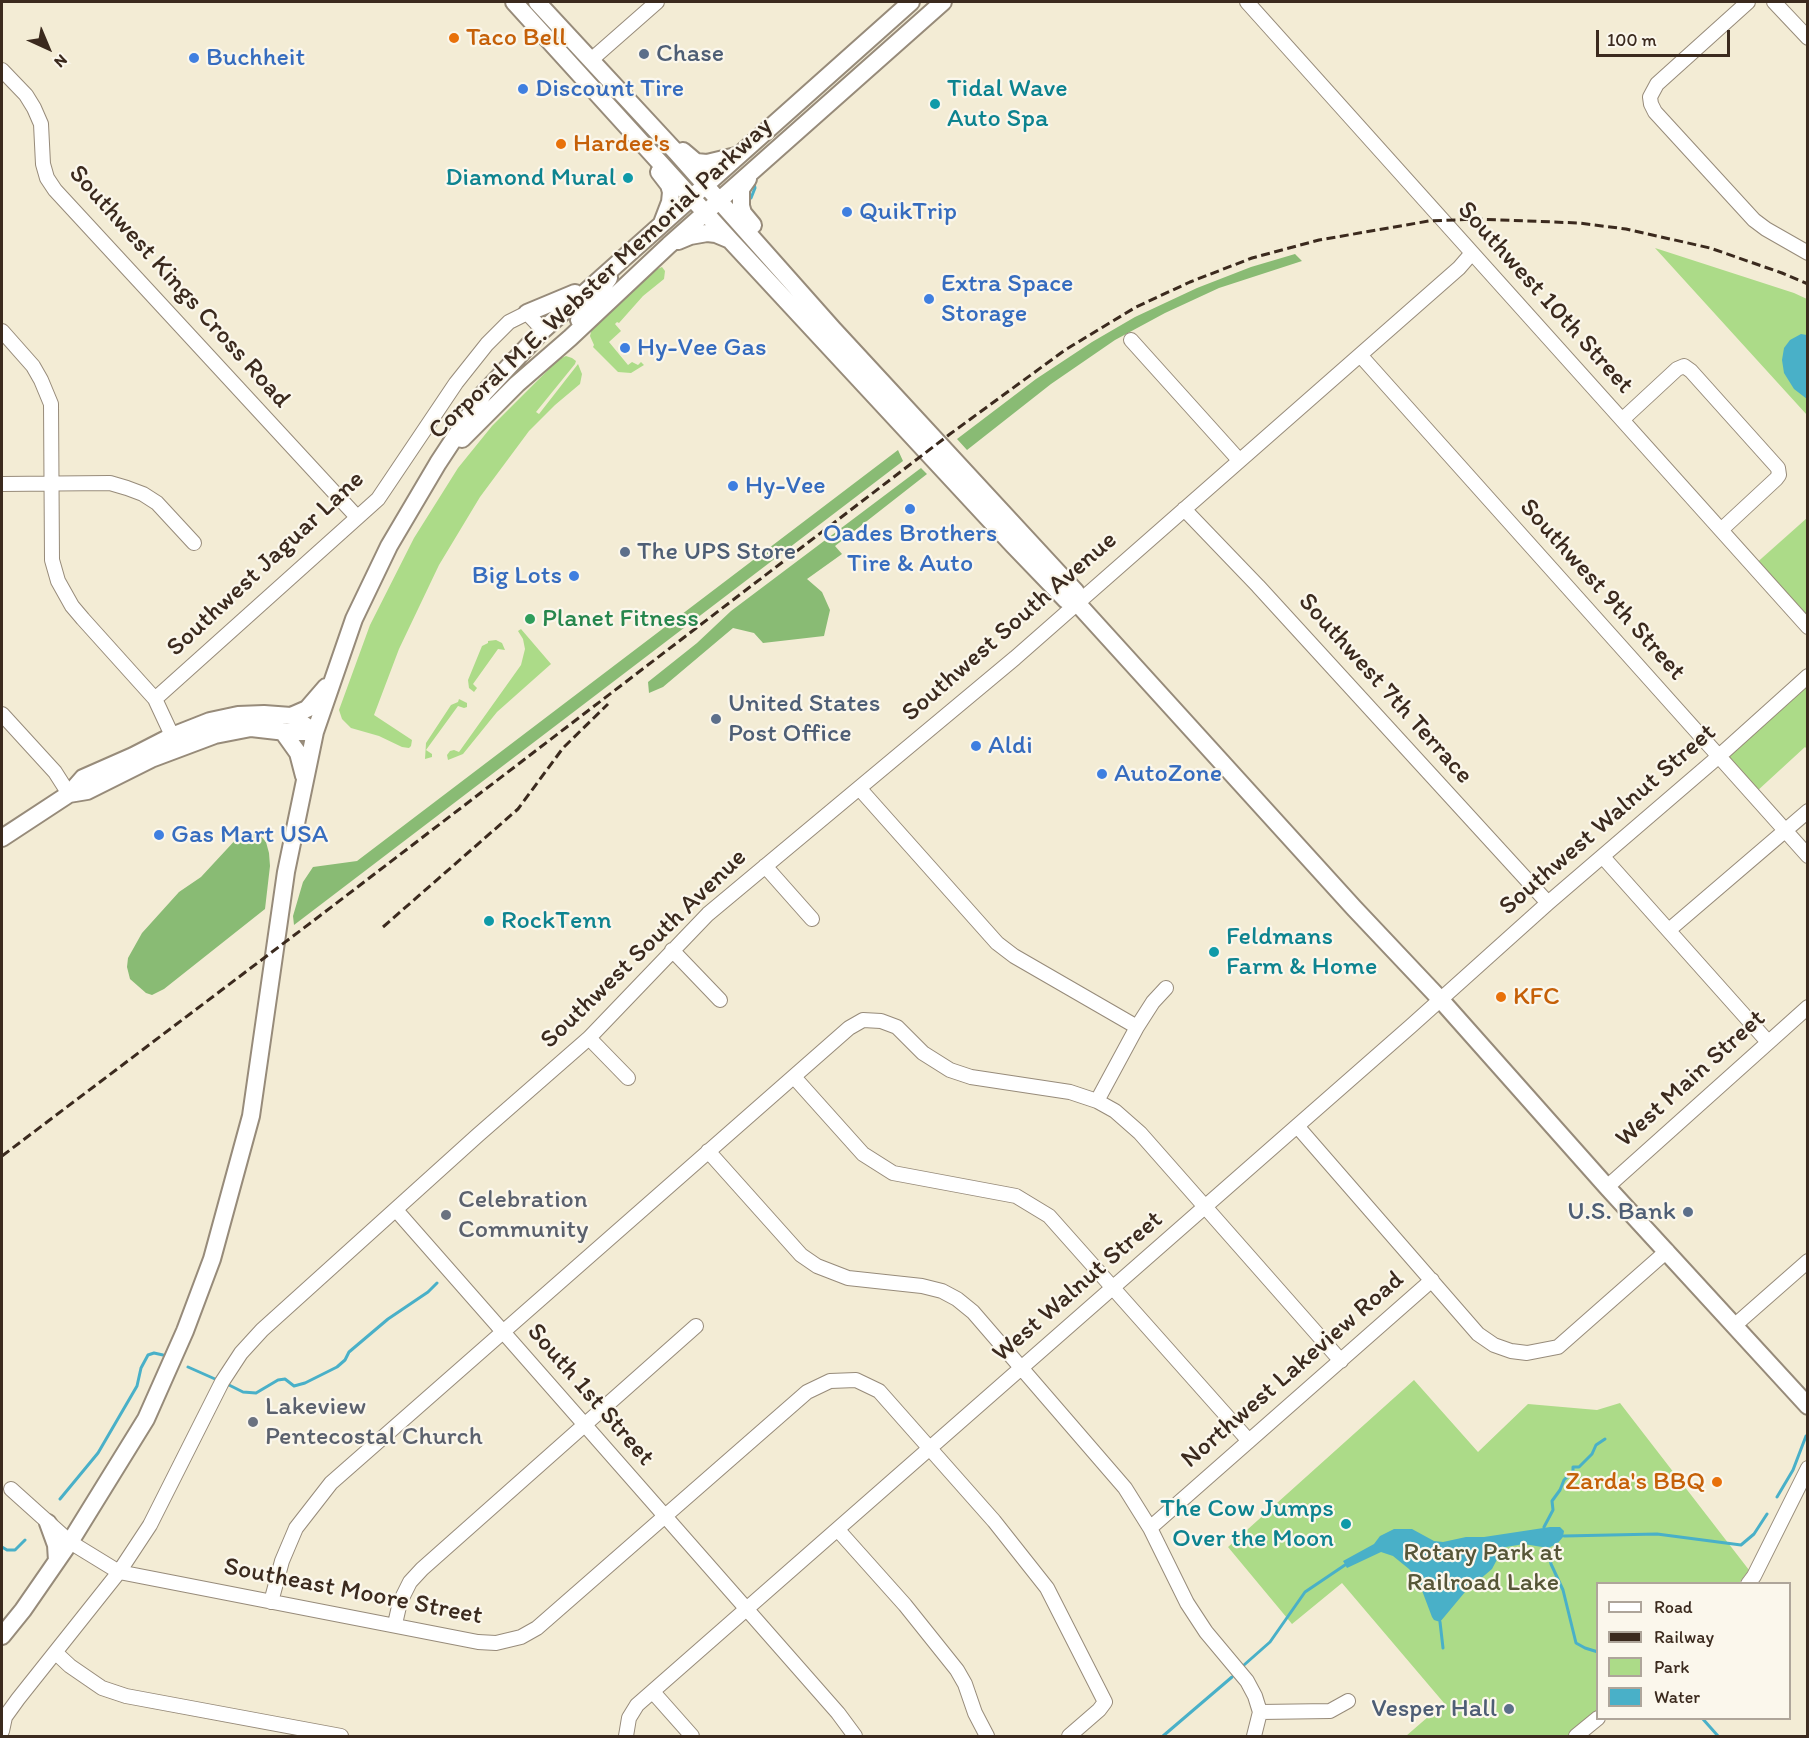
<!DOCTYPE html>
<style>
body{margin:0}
#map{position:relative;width:1809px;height:1738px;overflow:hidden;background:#f3ecd5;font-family:Itim,sans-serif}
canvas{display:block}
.frame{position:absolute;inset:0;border:3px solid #3b2a1e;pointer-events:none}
.legend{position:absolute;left:1596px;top:1582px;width:195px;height:138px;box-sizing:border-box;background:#fbf7ec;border:2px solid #aea59a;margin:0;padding:8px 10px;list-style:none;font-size:18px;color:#3b2a1e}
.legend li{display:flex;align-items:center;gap:12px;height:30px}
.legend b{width:30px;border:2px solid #aea59a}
.north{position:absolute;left:18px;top:18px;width:60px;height:60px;-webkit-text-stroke:4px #fbf7ec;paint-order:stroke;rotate:136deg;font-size:16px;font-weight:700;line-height:24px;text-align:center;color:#3b2a1e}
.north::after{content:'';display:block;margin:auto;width:21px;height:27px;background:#3b2a1e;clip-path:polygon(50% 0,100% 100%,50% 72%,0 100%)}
.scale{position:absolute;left:1596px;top:30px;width:134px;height:27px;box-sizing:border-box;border:3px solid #3b2a1e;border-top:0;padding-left:8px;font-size:18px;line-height:21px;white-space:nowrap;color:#3b2a1e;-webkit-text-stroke:4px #fbf7ec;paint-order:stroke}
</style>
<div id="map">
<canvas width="1809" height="1738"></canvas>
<div class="frame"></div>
<ul class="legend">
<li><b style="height:8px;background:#fff"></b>Road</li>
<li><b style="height:8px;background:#3b2a1e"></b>Railway</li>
<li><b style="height:16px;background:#acdb88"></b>Park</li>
<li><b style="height:16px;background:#49b0c8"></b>Water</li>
</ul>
<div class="north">N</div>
<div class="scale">100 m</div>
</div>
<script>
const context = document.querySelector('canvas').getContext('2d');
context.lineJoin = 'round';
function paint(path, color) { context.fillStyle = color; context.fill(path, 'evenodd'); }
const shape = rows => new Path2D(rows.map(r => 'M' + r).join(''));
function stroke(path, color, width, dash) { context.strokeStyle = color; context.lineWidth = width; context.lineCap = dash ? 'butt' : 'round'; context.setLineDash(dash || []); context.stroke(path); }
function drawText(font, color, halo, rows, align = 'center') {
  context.font = font + ' Itim,sans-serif'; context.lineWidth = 4.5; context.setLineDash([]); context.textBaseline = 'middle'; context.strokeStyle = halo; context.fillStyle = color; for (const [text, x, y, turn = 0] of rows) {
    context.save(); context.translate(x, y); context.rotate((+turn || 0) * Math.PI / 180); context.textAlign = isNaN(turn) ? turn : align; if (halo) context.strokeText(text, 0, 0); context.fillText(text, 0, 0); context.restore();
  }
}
paint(shape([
 [1655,248,1794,293,1807,299,1807,415],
 [662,267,665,271,664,279,643,296,619,323,617,322,615,324,621,331,609,342,628,365,632,362,638,365,641,362,644,365,631,373,618,372,593,347,594,345,590,336,592,328,594,323,655,270],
 [566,356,572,358,576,361,575,364,536,412,539,414,578,364,582,374,580,384,555,405,529,431,480,497,439,565,399,649,374,715,412,740,411,746,409,748,402,747,379,736,351,728,342,719,339,710,370,625,414,538,458,468,492,426,559,359],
 [1807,518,1807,627,1753,566],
 [521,629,551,664,497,712,463,754,448,760,447,755,450,751,454,750,459,752,521,665,525,649,523,639,518,631],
 [496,640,502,643,505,650,498,649,473,684,477,688,474,692,469,688,468,680,482,646,488,643,488,641],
 [1807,685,1807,749,1805,747,1756,792,1728,763,1728,754],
 [459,699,467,703,467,707,464,708,458,706,426,750,432,754,432,757,425,759,426,743,451,705,458,702],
 [1414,1380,1478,1452,1528,1404,1597,1410,1620,1403,1749,1570,1739,1583,1598,1584,1597,1712,1567,1736,1406,1736,1444,1703,1342,1583,1292,1624,1228,1547]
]), '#acdb88');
paint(shape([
 [1295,254,1302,261,1219,288,1165,313,1115,340,1051,384,967,450,957,439,1036,379,1092,342,1135,317,1197,288,1251,267],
 [898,450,903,461,294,925,293,916,303,882,313,867,357,861],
 [921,468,927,474,835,546,842,554,807,579,822,592,830,610,824,636,763,643,754,633,733,628,663,687,649,693,648,682,697,643,731,611],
 [250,832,259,834,266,842,269,853,270,866,265,909,164,989,152,995,146,993,130,979,127,967,128,958,142,933,179,892,201,877,239,836]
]), '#89bb74');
paint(shape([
 [1801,334,1807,335,1807,399,1794,389,1784,373,1782,360,1784,348,1790,340],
 [1550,1527,1560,1527,1564,1531,1563,1537,1557,1544,1548,1548,1524,1544,1506,1547,1502,1550,1492,1569,1465,1592,1440,1622,1434,1620,1432,1617,1418,1580,1409,1569,1393,1556,1381,1552,1347,1568,1343,1561,1374,1544,1380,1536,1394,1529,1412,1529,1434,1541,1443,1542,1466,1537,1484,1537]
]), '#49b0c8');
stroke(shape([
 [751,198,755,188,754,183],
 [188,1367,215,1379],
 [229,1385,243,1392,256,1393,278,1380,285,1379,294,1386,305,1383,337,1367,345,1360,349,1352,388,1319,428,1292,437,1283],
 [1777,1497,1793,1470,1806,1436],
 [60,1499,98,1453,137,1386,141,1368,148,1355,154,1353,163,1355],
 [1544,1527,1553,1510,1552,1501,1560,1490,1564,1480,1573,1471,1573,1467,1579,1467,1592,1454,1596,1445,1605,1439],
 [1564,1536,1657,1534,1741,1545,1754,1534,1767,1514],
 [2,1547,7,1550,15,1550,25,1540],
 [1548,1548,1551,1564,1563,1590,1576,1643,1585,1648,1598,1652],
 [1440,1622,1443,1648],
 [1244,1665,1270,1642,1305,1592,1345,1565],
 [1702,1718,1718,1736],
 [1163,1736,1232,1677]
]), '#49b0c8', 3);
const minor = shape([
 [1247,2,1808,627],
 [1748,2,1657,84,1650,97,1651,104,1655,112,1754,220,1766,229,1808,253],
 [1774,2,1808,38],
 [591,60,657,2],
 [2,70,26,95,34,108,41,124,43,164,47,178,55,190,357,517],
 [2,331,33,366,41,380,51,404,52,560,58,581,72,606,83,619,155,699,176,744],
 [1131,340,1239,460],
 [1360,355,1808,856],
 [1623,419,1677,369,1684,366,1691,371,1778,468,1779,475,1776,479,1721,530],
 [2,484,110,483,127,488,143,494,157,503,194,543],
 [1184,509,1258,586,1548,903],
 [155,699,378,499,456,383,487,344,509,322,527,313,543,330],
 [2,714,55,772,69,794],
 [859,788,997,943,1014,956,1137,1027],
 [1603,857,1768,1042],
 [765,866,812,919],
 [1669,930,1808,811],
 [672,950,720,1000],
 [589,1038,628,1078],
 [794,1077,863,1154,893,1173,1016,1196,1049,1216,1249,1441],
 [1097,1101,1137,1027,1153,1002,1166,988],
 [1297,1126,1478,1334,1494,1345,1511,1351,1527,1353,1558,1347,1667,1251],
 [708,1151,801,1255,817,1266,848,1278,922,1286,942,1291,957,1299,973,1312,1125,1488,1150,1528,1187,1603,1206,1632,1247,1681,1255,1696,1260,1712,1254,1736],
 [1607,1187,1808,1007],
 [396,1210,838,1713,855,1736],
 [1734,1326,1808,1261],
 [11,1489,70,1542,119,1572,478,1642,496,1643,521,1637,537,1628,807,1392,830,1381,856,1380,879,1391,994,1521,1047,1588,1105,1702,1099,1710,1069,1736],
 [1150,1528,1432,1280],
 [838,1530,905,1605,957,1670,965,1684,975,1713,987,1736],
 [1748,1584,1754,1576,1808,1468],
 [271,1602,282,1561,296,1528,331,1483,849,1028,863,1020,881,1021,897,1027,923,1053,950,1070,971,1077,1070,1092,1097,1101,1115,1111,1140,1133,1341,1361],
 [395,1624,400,1602,410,1582,422,1569,696,1326],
 [56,1653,70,1666,102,1688,126,1696,341,1736],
 [653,1692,692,1736],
 [1260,1712,1330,1711,1348,1701],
 [2,1731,5,1717,18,1699,119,1572,150,1525,222,1382,241,1353,262,1330,478,1135,589,1038,708,914,1015,658,1459,268,1472,253],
 [626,1736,629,1718,637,1705,1411,1026,1548,903,1718,757,1808,676],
 [1576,1736,1598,1718]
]);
const major = shape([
 [514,2,731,241,1013,545,1066,600,1077,603,1354,908,1440,999,1607,1187,1808,1406],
 [537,2,676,152,833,329,1076,592,1077,603],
 [683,151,696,162,707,163,736,156],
 [659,172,669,185,671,192,670,202,662,223],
 [748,179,741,189,741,206,743,213,753,225],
 [678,241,690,236,707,233,716,234,728,239],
 [527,313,575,293],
 [579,320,609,278],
 [462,439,517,384,570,338,669,245,943,2],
 [291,716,307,709,326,687],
 [283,732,298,753,304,776],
 [69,794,87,791,151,759,215,735,251,728,286,732,314,732],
 [2,838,69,794,83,778,133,756,172,736,210,721,238,715,264,714,291,716,315,732],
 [48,1523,56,1545,57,1561],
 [2,1636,23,1610,70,1542,146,1419,185,1331,212,1259,251,1116,286,872,315,732,354,619,389,546,438,463,484,393,543,330,911,2]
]);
stroke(minor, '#978b7a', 16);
stroke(major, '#978b7a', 20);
stroke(minor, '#fff', 14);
stroke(major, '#fff', 16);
stroke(shape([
 [383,927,518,809,563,748,608,704],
 [2,1156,317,918,950,434,1065,350,1136,307,1190,282,1252,258,1319,240,1429,221,1477,219,1579,223,1626,229,1710,248,1782,273,1808,284]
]), '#3b2a1e', 3, [9, 4.5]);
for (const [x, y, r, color] of [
 [454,38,6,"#e8710a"],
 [644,54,6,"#5c6f8a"],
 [194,58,6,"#3f7fe0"],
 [523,89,6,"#3f7fe0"],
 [935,104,6,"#0f9aa8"],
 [561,144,6,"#e8710a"],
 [628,178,6,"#0f9aa8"],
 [847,212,6,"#3f7fe0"],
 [929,299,6,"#3f7fe0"],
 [625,348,6,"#3f7fe0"],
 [733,486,6,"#3f7fe0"],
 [910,509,6,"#3f7fe0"],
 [625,552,6,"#5c6f8a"],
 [574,576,6,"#3f7fe0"],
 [530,619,6,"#2e9e5b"],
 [716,719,6,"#5c6f8a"],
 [976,746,6,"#3f7fe0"],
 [1102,774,6,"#3f7fe0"],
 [159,835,6,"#3f7fe0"],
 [489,921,6,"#0f9aa8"],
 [1214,952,6,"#0f9aa8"],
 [1501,997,6,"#e8710a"],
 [1688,1212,6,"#5c6f8a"],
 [446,1215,6,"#6b7280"],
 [253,1422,6,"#6b7280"],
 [1717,1482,6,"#e8710a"],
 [1346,1524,6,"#0f9aa8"],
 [1509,1709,6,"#5c6f8a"]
]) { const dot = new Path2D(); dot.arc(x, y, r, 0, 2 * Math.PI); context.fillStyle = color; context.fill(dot); stroke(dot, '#fbf7ec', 2); }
drawText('26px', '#c56008', '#fbf7ec', [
 ["Taco Bell",466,38],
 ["Hardee's",573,144],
 ["KFC",1513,997],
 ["Zarda's BBQ",1705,1482,"right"]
], 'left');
drawText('26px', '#4e5e75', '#fbf7ec', [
 ["Chase",656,54],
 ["The UPS Store",637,552],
 ["United States",728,704],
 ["Post Office",728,734],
 ["U.S. Bank",1676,1212,"right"],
 ["Vesper Hall",1497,1709,"right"]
], 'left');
drawText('26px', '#366cbe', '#fbf7ec', [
 ["Buchheit",206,58],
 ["Discount Tire",535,89],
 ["QuikTrip",859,212],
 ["Extra Space",941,284],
 ["Storage",941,314],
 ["Hy-Vee Gas",637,348],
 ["Hy-Vee",745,486],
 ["Oades Brothers",910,534,"center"],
 ["Tire & Auto",910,564,"center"],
 ["Big Lots",562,576,"right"],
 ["Aldi",988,746],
 ["AutoZone",1114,774],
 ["Gas Mart USA",171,835]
], 'left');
drawText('26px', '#0d838f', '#fbf7ec', [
 ["Tidal Wave",947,89],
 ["Auto Spa",947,119],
 ["Diamond Mural",616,178,"right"],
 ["RockTenn",501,921],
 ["Feldmans",1226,937],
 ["Farm & Home",1226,967],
 ["The Cow Jumps",1334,1509,"right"],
 ["Over the Moon",1334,1539,"right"]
], 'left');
drawText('26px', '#3b2a1e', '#fbf7ec', [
 ["Corporal M.E. Webster Memorial Parkway",601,279,-43],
 ["Southwest Kings Cross Road",179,287,48],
 ["Southwest 10th Street",1545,298,48],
 ["Southwest Jaguar Lane",266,564,-43],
 ["Southwest 9th Street",1602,590,48],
 ["Southwest South Avenue",1010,627,-41],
 ["Southwest 7th Terrace",1385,689,48],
 ["Southwest Walnut Street",1608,820,-41],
 ["Southwest South Avenue",644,949,-44],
 ["West Main Street",1691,1079,-42],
 ["West Walnut Street",1078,1287,-41],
 ["Northwest Lakeview Road",1293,1370,-41],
 ["South 1st Street",590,1395,49],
 ["Southeast Moore Street",353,1592,11]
]);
drawText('26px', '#27864d', '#fbf7ec', [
 ["Planet Fitness",542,619]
], 'left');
drawText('26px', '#5b616d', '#fbf7ec', [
 ["Celebration",458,1200],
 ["Community",458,1230],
 ["Lakeview",265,1407],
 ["Pentecostal Church",265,1437]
], 'left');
drawText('26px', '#575638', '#fbf7ec', [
 ["Rotary Park at",1483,1553],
 ["Railroad Lake",1483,1583]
]);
</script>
